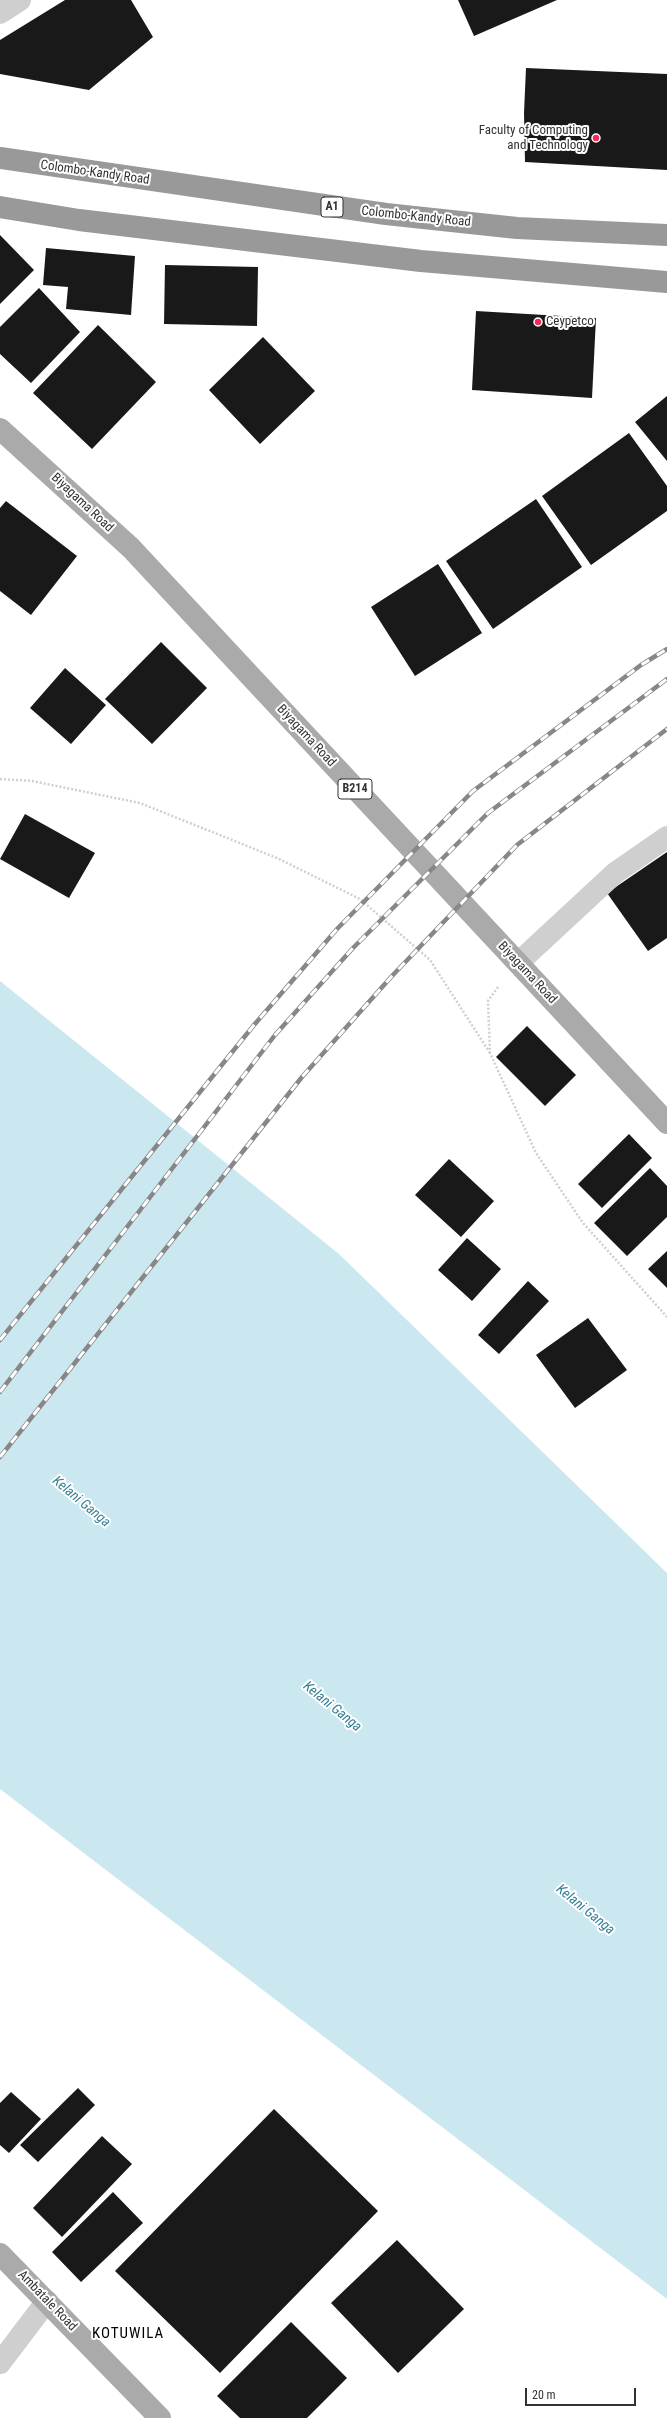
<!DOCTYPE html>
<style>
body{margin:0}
#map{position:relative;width:667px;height:2418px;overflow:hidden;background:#fff;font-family:"Roboto Condensed",sans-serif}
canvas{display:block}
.scale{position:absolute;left:525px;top:2388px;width:111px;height:18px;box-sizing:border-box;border:2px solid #323232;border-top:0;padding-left:5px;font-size:12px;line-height:14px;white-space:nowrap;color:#323232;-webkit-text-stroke:3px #fff;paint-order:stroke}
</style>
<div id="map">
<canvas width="667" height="2418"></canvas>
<div class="scale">20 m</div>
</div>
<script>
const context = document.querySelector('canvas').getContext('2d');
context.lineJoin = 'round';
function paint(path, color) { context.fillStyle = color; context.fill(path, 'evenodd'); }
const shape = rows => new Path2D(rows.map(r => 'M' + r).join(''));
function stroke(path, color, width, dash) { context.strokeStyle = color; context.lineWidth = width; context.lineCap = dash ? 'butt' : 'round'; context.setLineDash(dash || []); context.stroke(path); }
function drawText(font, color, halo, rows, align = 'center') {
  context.font = font + ' "Roboto Condensed",sans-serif'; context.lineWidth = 4; context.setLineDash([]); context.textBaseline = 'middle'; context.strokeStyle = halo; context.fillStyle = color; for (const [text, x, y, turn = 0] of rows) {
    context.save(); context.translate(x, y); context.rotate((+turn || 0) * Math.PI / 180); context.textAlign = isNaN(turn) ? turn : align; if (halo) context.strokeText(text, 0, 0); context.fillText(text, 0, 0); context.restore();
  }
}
paint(shape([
 [0,981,339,1254,667,1573,667,2299,0,1789]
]), '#cbe7f0');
paint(shape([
 [65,0,131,0,153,37,89,90,0,74,0,40],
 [458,0,557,0,474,36],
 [526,68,667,74,667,170,525,162,524,113],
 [0,235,34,270,0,304],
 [46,248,135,256,131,315,66,309,68,287,43,285],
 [165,265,258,267,257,326,164,324],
 [39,288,80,332,31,383,0,354,0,327],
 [476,311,596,318,592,398,472,390],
 [98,325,156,382,92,449,33,393],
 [263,337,315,391,260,444,209,390],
 [667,396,667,461,635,422],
 [629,433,667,486,667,511,591,565,542,496],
 [536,499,582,567,493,629,446,561],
 [6,501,77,556,31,615,0,591,0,508],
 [438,564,482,633,415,676,371,607],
 [161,642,207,688,152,744,105,699],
 [65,668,106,705,71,744,30,708],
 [25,814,95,853,69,898,0,859],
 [667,852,667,938,648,951,607,893],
 [527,1026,576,1075,545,1106,496,1057],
 [629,1134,652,1158,602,1208,578,1184],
 [449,1159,494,1201,461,1237,415,1195],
 [650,1168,667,1186,667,1217,627,1256,594,1223],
 [467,1238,501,1269,472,1301,438,1270],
 [667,1251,667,1288,648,1269],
 [528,1281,549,1301,499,1354,478,1335],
 [588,1318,627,1370,575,1408,536,1355],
 [78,2088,95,2105,38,2162,20,2145],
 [11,2092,41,2119,9,2153,0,2145,0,2103],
 [274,2109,378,2211,220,2373,115,2271],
 [102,2136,132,2164,62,2237,33,2208],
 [113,2192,143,2223,81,2282,52,2252],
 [397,2240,464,2309,398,2373,331,2303],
 [291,2322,347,2378,307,2418,240,2418,217,2396]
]), '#191919');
stroke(shape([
 [0,779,32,781,140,803,277,858,360,899,430,960,490,1053],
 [498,987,488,1001,490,1053,536,1153,583,1223,667,1317]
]), '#cfcfcf', 2.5, [2, 2]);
stroke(shape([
 [0,13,20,0],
 [518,963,615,873,667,837],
 [0,2363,47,2301]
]), '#cfcfcf', 22);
stroke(shape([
 [0,429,131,548,667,1123],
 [0,2254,160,2418]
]), '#aaa', 22);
stroke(shape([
 [0,158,386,214,517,228,667,235],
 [0,207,79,220,421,261,667,282]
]), '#999', 22);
const rail = shape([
 [0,1340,254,1025,337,929,473,791,641,665,667,649],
 [0,1392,275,1035,353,948,488,813,667,679],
 [0,1457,302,1077,392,976,517,845,667,729]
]);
stroke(rail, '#878787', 4.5);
stroke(rail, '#fff', 3, [9]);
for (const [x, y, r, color] of [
 [596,138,4,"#f32a58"],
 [538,322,4,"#f32a58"]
]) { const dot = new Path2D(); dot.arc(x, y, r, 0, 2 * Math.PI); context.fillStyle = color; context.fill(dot); stroke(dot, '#fff', 1.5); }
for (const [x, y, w] of [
 [332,207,22],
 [355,789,34]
]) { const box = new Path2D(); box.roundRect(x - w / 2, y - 10, w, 20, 3); context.fillStyle = '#fff'; context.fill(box); stroke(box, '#323232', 1); }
drawText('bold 12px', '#323232', null, [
 ["A1",332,207],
 ["B214",355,789]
]);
drawText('13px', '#323232', '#fff', [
 ["Faculty of Computing",588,131],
 ["and Technology",588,146],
 ["Ceypetco",546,322,"left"]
], 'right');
drawText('13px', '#323232', '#fff', [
 ["Colombo-Kandy Road",95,173,8],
 ["Colombo-Kandy Road",416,217,6],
 ["Biyagama Road",82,503,43],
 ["Biyagama Road",306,736,47],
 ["Biyagama Road",527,973,47],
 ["Ambatale Road",47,2301,46]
]);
drawText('italic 14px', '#367f96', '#fff', [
 ["Kelani Ganga",81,1502,40],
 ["Kelani Ganga",332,1707,39],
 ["Kelani Ganga",585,1910,39]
]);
context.letterSpacing = '1px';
drawText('15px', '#000', '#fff', [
 ["KOTUWILA",128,2334]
]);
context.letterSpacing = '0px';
</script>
